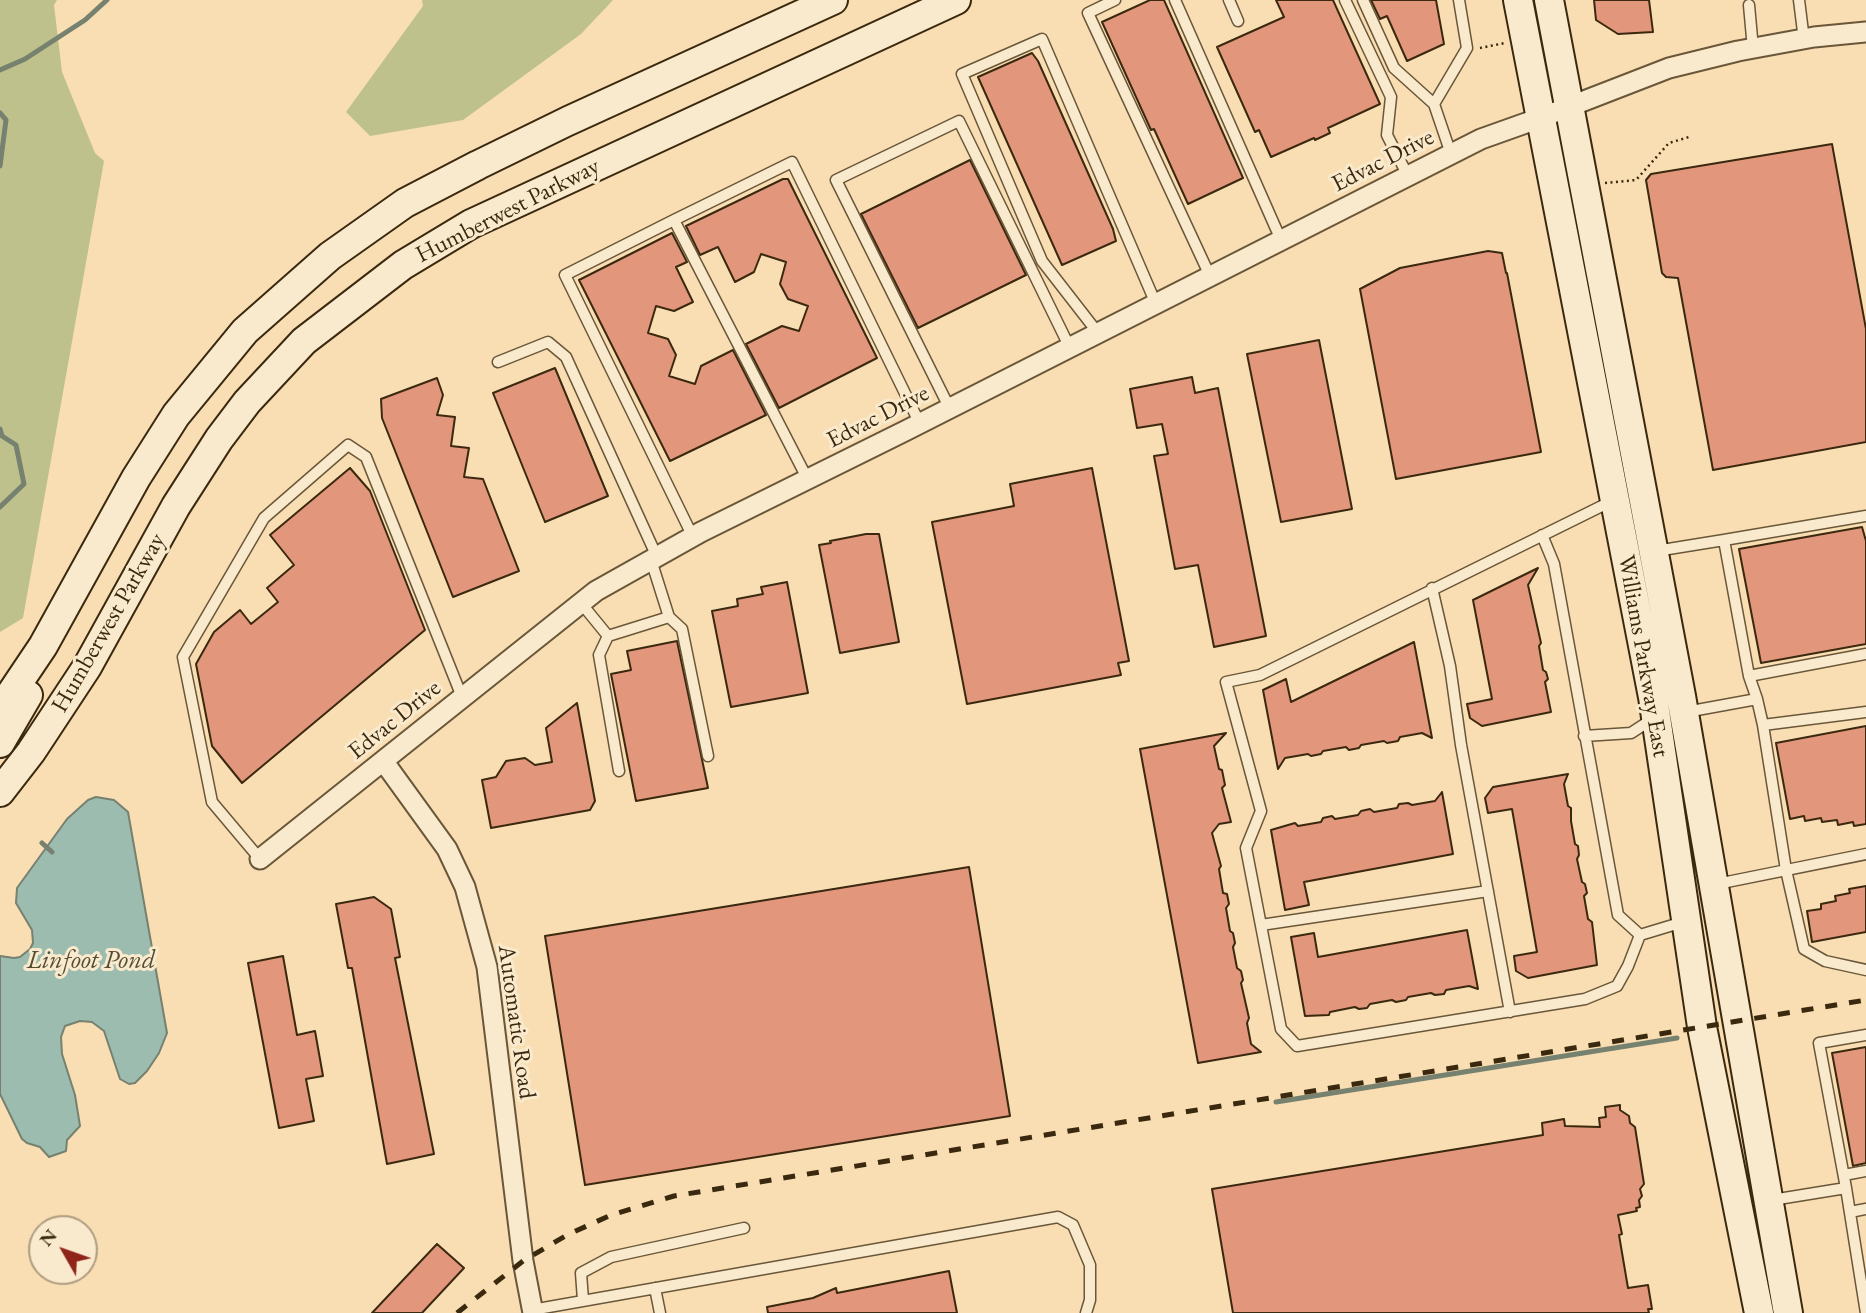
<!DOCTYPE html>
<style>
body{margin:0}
#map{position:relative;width:1866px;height:1313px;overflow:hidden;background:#f8deb2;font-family:"EB Garamond",serif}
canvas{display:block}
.north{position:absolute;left:28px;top:1215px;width:70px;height:70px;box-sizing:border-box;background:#faeacd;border:2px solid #ae9d81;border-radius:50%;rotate:310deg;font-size:19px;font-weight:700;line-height:28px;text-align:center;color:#3b290f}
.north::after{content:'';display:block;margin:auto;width:24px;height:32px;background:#8f2418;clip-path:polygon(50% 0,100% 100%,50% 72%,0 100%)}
</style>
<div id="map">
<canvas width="1866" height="1313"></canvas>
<div class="north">N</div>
</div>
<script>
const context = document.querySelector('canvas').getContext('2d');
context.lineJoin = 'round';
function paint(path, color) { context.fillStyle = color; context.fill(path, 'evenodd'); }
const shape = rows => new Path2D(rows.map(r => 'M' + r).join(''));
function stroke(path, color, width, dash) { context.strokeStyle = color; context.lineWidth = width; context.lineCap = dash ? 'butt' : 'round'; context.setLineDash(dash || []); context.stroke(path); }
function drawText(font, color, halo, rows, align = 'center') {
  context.font = font + ' "EB Garamond",serif'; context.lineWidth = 6; context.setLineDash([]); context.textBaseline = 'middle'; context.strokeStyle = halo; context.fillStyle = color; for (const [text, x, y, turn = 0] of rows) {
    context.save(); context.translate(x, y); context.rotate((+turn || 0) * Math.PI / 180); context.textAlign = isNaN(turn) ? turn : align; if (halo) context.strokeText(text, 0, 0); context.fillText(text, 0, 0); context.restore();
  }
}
paint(shape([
 [0,0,57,0,54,5,62,72,95,153,104,161,23,618,0,632],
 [422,0,613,0,581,34,463,120,370,136,346,112,423,6]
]), '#bec18c');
const water = shape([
 [96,797,114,800,128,812,167,1033,159,1053,147,1071,135,1083,129,1084,120,1079,104,1031,92,1022,80,1021,65,1026,61,1037,62,1054,75,1095,80,1126,67,1140,66,1151,49,1157,40,1147,27,1143,22,1139,0,1094,0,956,14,958,20,957,30,949,33,943,32,930,16,903,17,888,67,819,88,800,96,797]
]);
paint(water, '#9dbcb0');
stroke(water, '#768170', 2);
stroke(shape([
 [0,70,25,59,85,20,107,0],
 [0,113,6,120,0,166],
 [0,429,2,436,16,445,24,484,0,507],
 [42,843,52,852],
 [1276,1102,1677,1038]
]), '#768170', 5);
const building = shape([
 [1150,0,1164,0,1243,178,1188,204,1154,129,1151,130,1102,22,1150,0],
 [1276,0,1333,0,1380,104,1328,128,1330,133,1315,140,1314,138,1271,157,1259,130,1255,132,1217,47,1284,17,1276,0],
 [1371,0,1436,0,1444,44,1407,61,1387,16,1380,19,1371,0],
 [1594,0,1649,0,1653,32,1618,34,1596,20,1594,0],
 [1032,53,1038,61,1113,229,1116,241,1062,265,978,77,1032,53],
 [1832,144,1866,329,1866,442,1713,470,1678,278,1666,277,1662,273,1646,180,1651,174,1832,144],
 [970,160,1026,275,918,328,861,214,970,160],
 [783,179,788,179,877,358,779,408,746,344,782,326,799,331,808,306,788,299,780,284,786,262,761,254,754,272,735,282,718,247,700,255,686,226,783,179],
 [672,233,687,262,676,267,693,302,674,311,656,306,648,333,668,339,676,355,669,376,695,384,701,366,733,350,766,415,670,461,579,280,672,233],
 [1488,251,1502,253,1506,273,1507,273,1541,452,1396,479,1360,289,1400,268,1488,251],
 [1319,340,1352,509,1281,522,1247,354,1319,340],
 [555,368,608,496,545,522,493,393,555,368],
 [1192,377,1195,393,1218,388,1266,636,1214,647,1198,565,1175,569,1154,456,1168,454,1162,424,1137,428,1130,389,1192,377],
 [437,378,443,395,437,415,455,417,451,446,469,448,464,477,483,479,519,571,453,597,382,418,381,399,437,378],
 [350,468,370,491,425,630,242,783,212,746,196,664,214,632,240,610,251,624,278,602,267,588,294,565,270,535,350,468],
 [1092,468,1129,661,1118,663,1121,675,967,704,932,522,1014,506,1010,484,1092,468],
 [1862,527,1866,541,1866,644,1761,663,1739,549,1862,527],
 [866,534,879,534,899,642,840,653,819,545,831,543,830,541,866,534],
 [1538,568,1528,585,1541,643,1539,646,1543,670,1546,672,1548,679,1545,682,1551,712,1482,726,1470,718,1467,704,1492,699,1473,600,1538,568],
 [787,582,808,693,731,707,712,611,738,606,737,599,763,594,761,587,787,582],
 [677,641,708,788,636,801,611,674,631,670,627,651,677,641],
 [1414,642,1432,738,1422,733,1400,737,1398,741,1387,743,1384,741,1361,745,1359,748,1349,750,1346,747,1323,751,1321,754,1311,756,1308,754,1285,758,1278,769,1263,690,1286,679,1291,702,1414,642],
 [577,703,595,801,590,810,491,828,482,780,496,777,506,761,525,758,535,765,552,762,546,728,577,703],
 [1866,726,1866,824,1854,826,1853,822,1838,825,1837,820,1822,822,1821,818,1805,821,1804,816,1790,819,1776,743,1866,726],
 [1226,733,1214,746,1219,769,1222,770,1225,785,1222,788,1231,822,1219,824,1212,833,1221,866,1219,869,1223,893,1227,894,1229,904,1226,908,1230,931,1233,933,1235,943,1233,947,1237,968,1241,971,1243,980,1241,983,1249,1018,1247,1023,1251,1044,1261,1052,1198,1063,1140,749,1226,733],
 [1568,774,1564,784,1568,806,1571,808,1571,821,1575,844,1578,846,1579,855,1577,859,1582,882,1585,884,1587,893,1584,896,1588,919,1592,922,1597,965,1528,978,1516,971,1514,956,1537,952,1512,809,1488,813,1485,798,1493,787,1568,774],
 [1442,792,1453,854,1304,882,1309,905,1285,910,1271,830,1295,823,1298,826,1321,822,1323,818,1332,816,1335,819,1358,815,1361,811,1370,809,1374,812,1397,808,1399,804,1408,803,1412,805,1435,801,1442,792],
 [969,867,1010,1116,585,1185,545,936,969,867],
 [1866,886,1866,932,1812,942,1807,911,1821,909,1821,904,1836,901,1835,896,1850,893,1849,889,1866,886],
 [374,897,391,909,400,957,395,958,434,1154,387,1164,352,968,348,968,336,904,374,897],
 [1467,930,1478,989,1469,986,1446,990,1444,994,1435,995,1431,993,1408,997,1406,1000,1396,1002,1392,1000,1370,1004,1367,1008,1359,1009,1355,1007,1330,1012,1329,1015,1305,1016,1291,937,1314,933,1318,957,1467,930],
 [283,956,297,1035,315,1031,323,1076,306,1079,314,1121,279,1128,248,963,283,956],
 [1866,1047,1866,1163,1853,1166,1832,1053,1866,1047],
 [1620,1105,1620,1110,1629,1116,1630,1123,1635,1127,1644,1184,1640,1189,1642,1196,1639,1200,1640,1207,1636,1208,1637,1211,1618,1215,1622,1234,1619,1235,1628,1288,1648,1285,1652,1309,1648,1309,1649,1313,1233,1313,1212,1189,1543,1135,1542,1123,1564,1119,1565,1126,1600,1127,1599,1118,1606,1117,1605,1107,1620,1105],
 [437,1244,464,1268,422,1313,372,1313,437,1244],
 [949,1271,957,1313,768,1313,767,1307,813,1298,836,1288,837,1293,949,1271]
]);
paint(building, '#e2967c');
stroke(building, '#3b290f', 2);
const service = shape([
 [1115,0,1088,13,1210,276],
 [1175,0,1281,240],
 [1229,0,1238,21],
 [1345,0,1391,97,1387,135,1408,176],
 [1363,0,1394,68,1434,104,1451,154],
 [1799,0,1804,40],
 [1749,5,1753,49],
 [1434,104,1467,48,1459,0],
 [674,220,808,480],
 [1098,333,1042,261,962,74,1042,39,1156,304],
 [498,362,548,342,566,357,657,557],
 [950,409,836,180,959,121,1070,348],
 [1614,500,1260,675,1226,682,1261,811,1246,848,1281,1029,1297,1046,1585,999,1617,986,1628,966,1640,935,1683,922],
 [1542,535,1554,564,1618,915,1640,935],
 [693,537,565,275,674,220,792,162,920,424],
 [1656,551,1724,540],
 [1432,588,1450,666,1461,745,1510,1012],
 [581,603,608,636,669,617,651,560],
 [669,617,682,629,708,756],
 [608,636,599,655,619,771],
 [1749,676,1866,654],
 [1757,699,1749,676,1724,540,1866,516],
 [1686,712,1757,699,1763,725,1866,712],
 [1763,725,1786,870,1804,949,1825,961,1866,970],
 [1584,736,1631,733,1654,718],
 [260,859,212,802,183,657,264,518,348,445,366,457,462,697],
 [1717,884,1866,854],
 [1261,925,1488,891],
 [1844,1175,1866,1171],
 [1772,1200,1846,1188],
 [1850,1212,1866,1209],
 [655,1288,660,1313],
 [583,1300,581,1273,611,1257,744,1228],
 [532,1310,1058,1217,1073,1225,1090,1265,1090,1300,1086,1313],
 [1866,1313,1846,1188,1819,1043,1866,1035]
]);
const minor = shape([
 [384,762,447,849,465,887,487,967,523,1261,533,1313],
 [260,859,596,591,701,532,905,431,1481,139,1540,118,1669,68,1738,51,1814,37,1866,32]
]);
const secondary = shape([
 [1518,0,1653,697,1702,1027,1759,1313],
 [1549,0,1681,696,1788,1313],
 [0,710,43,646,136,478,176,415,245,331,330,256,405,203,478,165,568,121,833,0],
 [0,743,28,695],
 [0,792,31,752,87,667,176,506,219,439,247,402,304,341,403,265,471,224,956,0]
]);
stroke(service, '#6a5638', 13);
stroke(minor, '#6a5638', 23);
stroke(secondary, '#3b290f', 32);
stroke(shape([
 [1480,48,1505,43],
 [1605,183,1636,180,1669,143,1689,137]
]), '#3b290f', 2.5, [2, 3.5]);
stroke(service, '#faeacd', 10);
stroke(minor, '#faeacd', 19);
stroke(secondary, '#faeacd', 28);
stroke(shape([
 [457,1313,523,1261,567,1235,611,1215,674,1196,1866,1000]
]), '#3b290f', 5, [12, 12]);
drawText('24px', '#3b290f', '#faeacd', [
 ["Edvac Drive",1383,161,-27],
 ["Humberwest Parkway",508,211,-27],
 ["Edvac Drive",878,417,-27],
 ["Humberwest Parkway",109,623,-60],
 ["Williams Parkway East",1643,656,80],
 ["Edvac Drive",395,720,-39],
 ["Automatic Road",516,1022,82]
]);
drawText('italic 26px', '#544e37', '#faeacd', [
 ["Linfoot Pond",91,961]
]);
</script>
